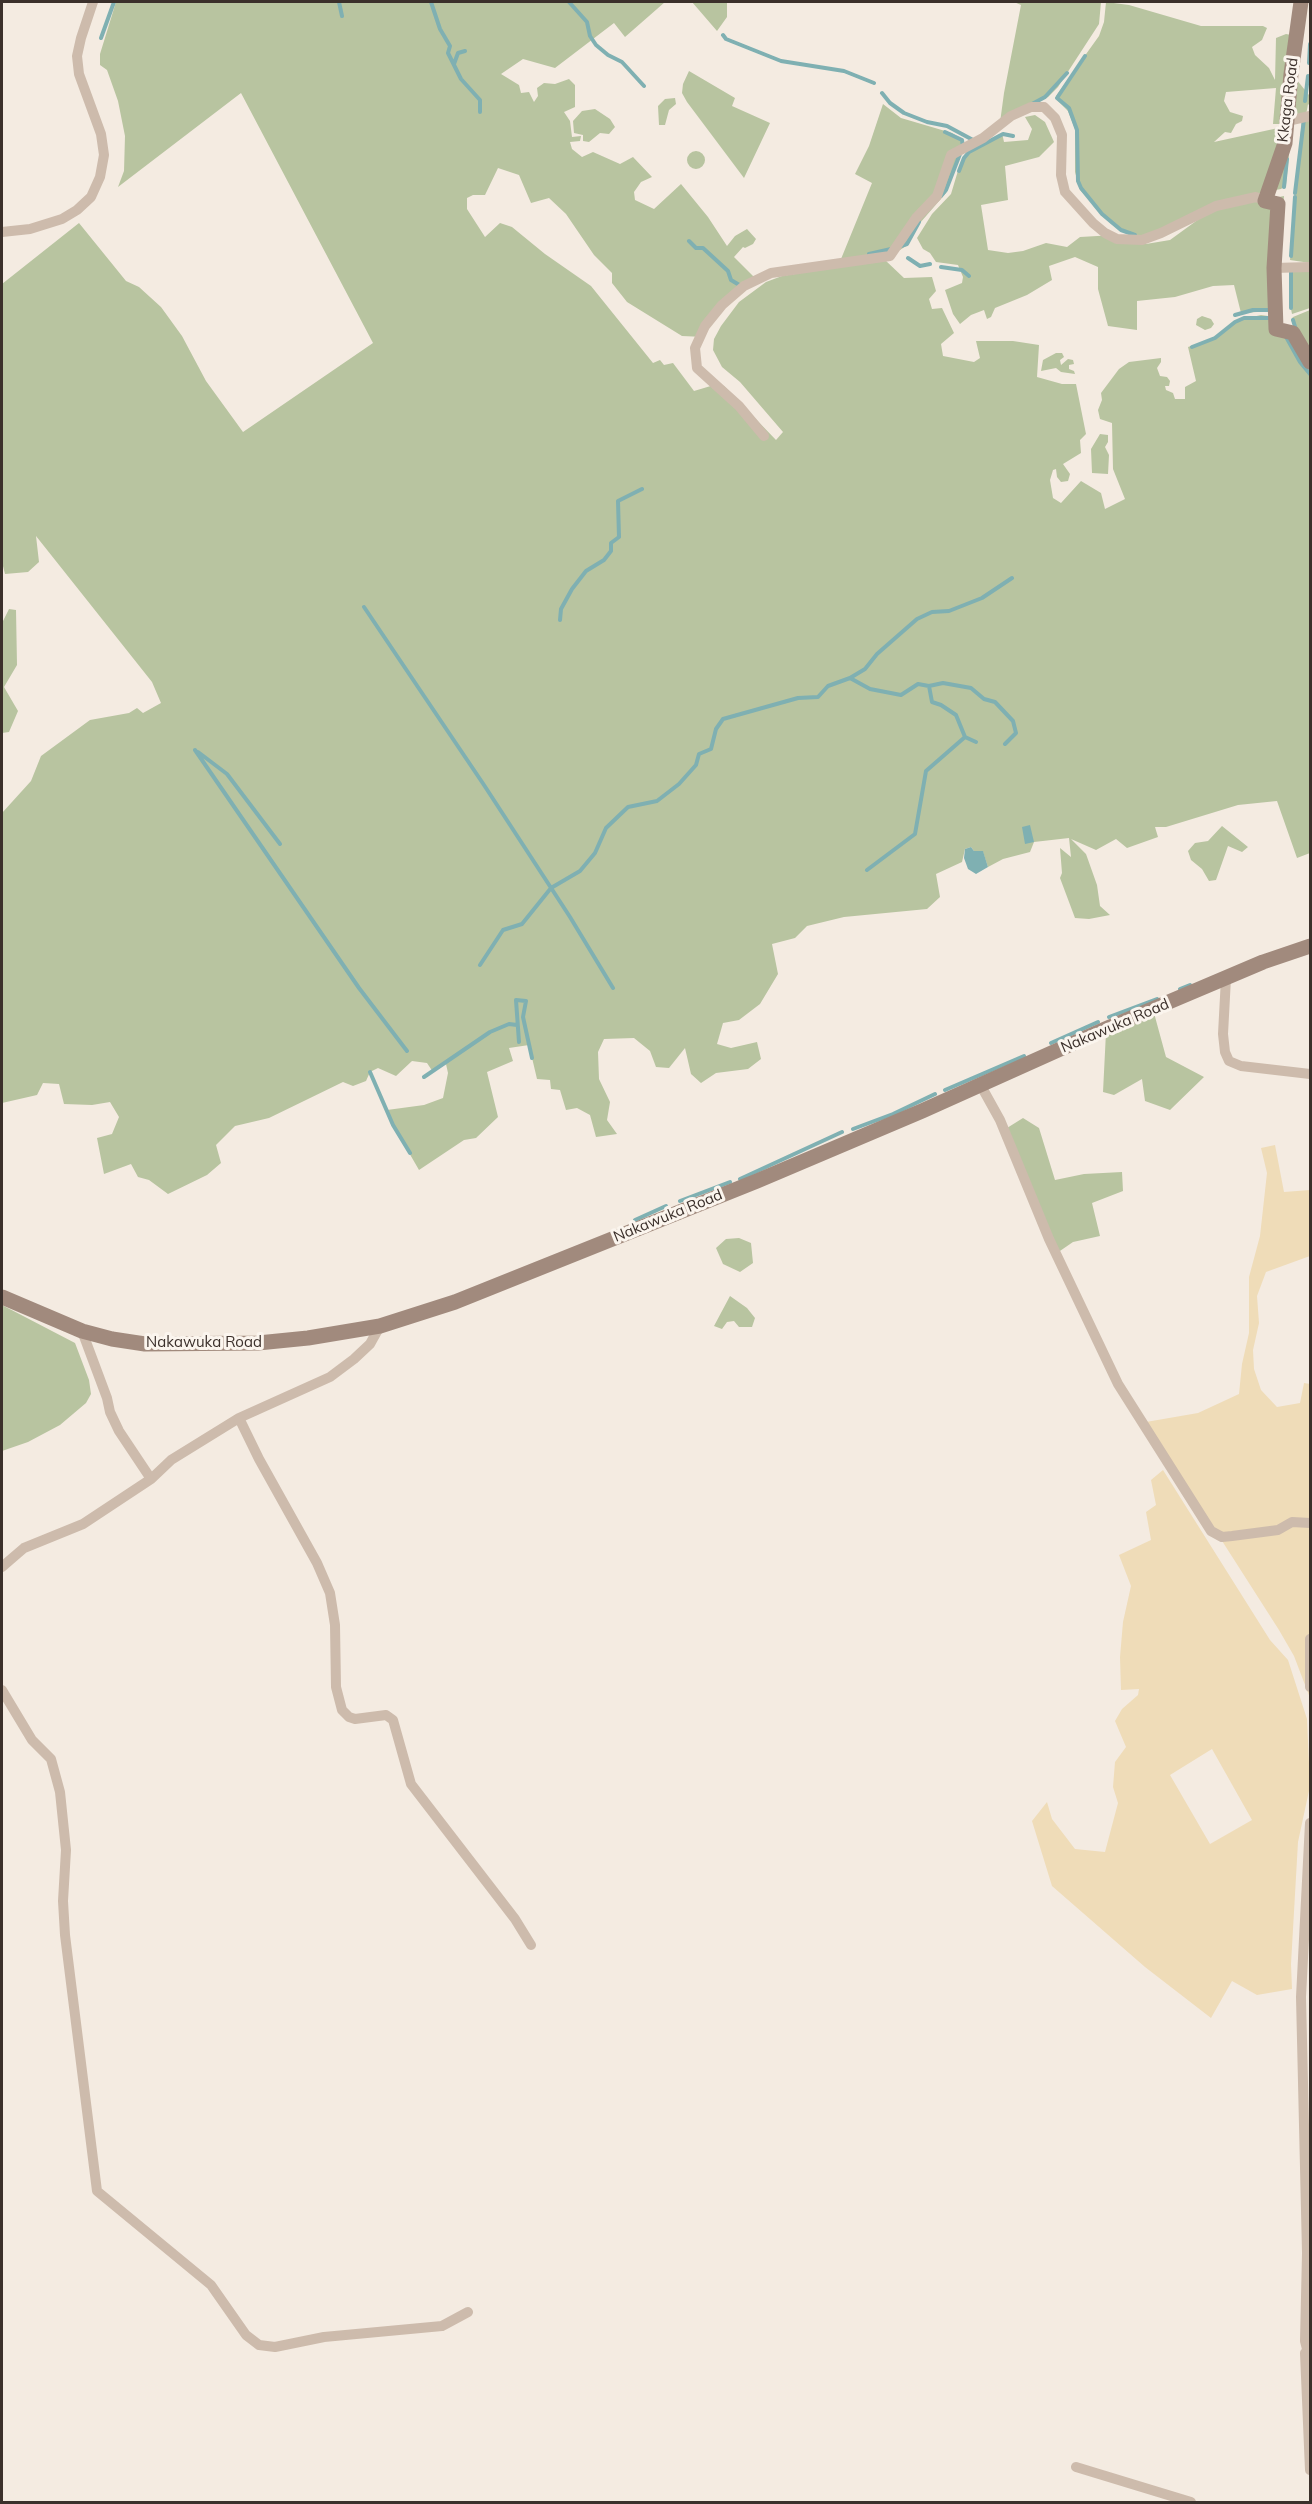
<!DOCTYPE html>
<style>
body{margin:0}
#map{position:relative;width:1312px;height:2504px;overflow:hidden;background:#f4ebe1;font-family:Mulish,sans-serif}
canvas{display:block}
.frame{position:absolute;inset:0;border:3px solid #3b302b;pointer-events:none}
</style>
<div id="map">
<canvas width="1312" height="2504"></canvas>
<div class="frame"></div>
</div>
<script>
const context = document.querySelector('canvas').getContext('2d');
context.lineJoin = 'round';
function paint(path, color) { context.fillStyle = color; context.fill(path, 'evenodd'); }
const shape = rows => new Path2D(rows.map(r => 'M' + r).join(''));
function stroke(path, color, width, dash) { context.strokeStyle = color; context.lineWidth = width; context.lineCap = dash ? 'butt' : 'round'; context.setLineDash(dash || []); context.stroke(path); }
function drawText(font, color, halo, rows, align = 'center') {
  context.font = font + ' Mulish,sans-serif'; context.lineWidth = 6; context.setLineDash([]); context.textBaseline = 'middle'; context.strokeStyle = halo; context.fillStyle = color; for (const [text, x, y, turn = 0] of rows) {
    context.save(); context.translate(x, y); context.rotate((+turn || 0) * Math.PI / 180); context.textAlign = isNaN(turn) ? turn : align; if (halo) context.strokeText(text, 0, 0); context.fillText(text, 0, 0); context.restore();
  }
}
paint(shape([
 [116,2,665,2,625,37,614,23,555,68,523,59,501,74,519,85,521,93,529,92,534,102,538,96,537,88,544,83,555,84,569,79,575,85,575,107,564,112,570,121,572,137,581,136,580,141,570,142,572,149,582,157,593,152,620,164,633,157,652,177,641,182,634,192,635,200,654,209,681,184,708,217,727,246,735,236,747,229,756,239,753,244,745,248,743,247,734,257,755,278,723,303,704,337,682,336,627,302,612,283,612,273,594,255,566,214,549,198,531,203,519,175,498,168,485,195,473,195,467,198,467,209,485,237,500,223,512,227,545,254,591,286,653,363,660,360,664,365,673,363,694,391,714,385,724,386,776,440,783,432,740,382,722,367,713,350,714,339,721,326,739,302,766,282,782,276,885,260,904,278,932,277,936,291,929,299,932,309,942,308,954,333,941,344,943,356,974,362,980,358,976,341,1013,341,1039,345,1037,377,1062,384,1076,384,1086,434,1080,440,1081,453,1063,464,1070,474,1068,481,1061,482,1057,477,1056,469,1053,470,1050,480,1053,498,1061,503,1081,481,1101,493,1105,509,1125,499,1113,469,1112,423,1100,419,1098,410,1102,400,1101,393,1119,369,1129,362,1161,358,1161,362,1157,368,1160,376,1167,377,1170,381,1169,386,1165,386,1166,390,1173,393,1175,399,1185,399,1185,387,1196,381,1188,347,1212,339,1234,321,1261,315,1275,317,1310,375,1310,853,1297,858,1277,801,1238,805,1166,827,1155,827,1158,837,1127,848,1116,839,1096,850,1071,839,1086,854,1097,885,1100,906,1110,915,1089,919,1075,918,1060,878,1062,873,1060,848,1071,857,1069,838,1034,842,1030,852,1003,859,988,867,983,852,974,851,971,847,965,849,962,862,936,874,940,897,927,909,844,917,807,926,795,938,772,944,778,974,760,1004,739,1020,723,1023,717,1044,731,1048,757,1042,761,1059,748,1069,716,1073,701,1083,691,1074,685,1048,669,1068,656,1067,650,1051,634,1038,604,1039,598,1052,599,1079,610,1102,607,1120,617,1134,596,1137,590,1115,577,1108,566,1110,560,1090,551,1089,550,1080,537,1079,529,1045,509,1048,513,1061,487,1072,498,1117,476,1138,464,1140,419,1170,393,1125,387,1110,424,1105,443,1098,448,1073,446,1064,433,1072,427,1063,412,1061,396,1076,378,1068,370,1072,366,1081,353,1086,343,1082,269,1118,235,1126,216,1145,221,1163,207,1175,168,1194,149,1180,138,1177,131,1164,104,1174,97,1138,112,1134,119,1117,110,1102,92,1105,64,1104,59,1084,43,1083,37,1095,2,1103,2,813,31,781,41,756,90,720,129,713,137,708,143,713,161,703,152,682,36,536,39,562,28,572,5,574,2,562,2,284,79,223,126,281,139,287,161,307,182,336,206,381,243,432,373,343,241,93,118,187,124,171,125,136,118,101,107,70,100,65,100,54],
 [692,2,727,2,727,17,717,31],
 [1014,2,1101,2,1099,24,1058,87,1048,97,1019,113,999,130,1004,93,1021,5],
 [1106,2,1129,5,1201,26,1263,26,1267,28,1262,40,1252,47,1255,55,1269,68,1275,80,1276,38,1286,34,1296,36,1296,79,1309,95,1310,91,1310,106,1308,104,1306,115,1310,115,1310,263,1290,260,1302,117,1287,124,1273,124,1276,88,1226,92,1224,101,1230,112,1243,116,1242,121,1236,124,1231,133,1225,132,1214,142,1292,125,1286,185,1281,189,1254,194,1153,235,1134,235,1120,230,1110,223,1080,190,1075,172,1075,129,1068,111,1058,101,1056,96,1099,36,1104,22],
 [689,71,735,98,732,106,770,123,744,178,687,102,682,93,683,84],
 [675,98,676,104,669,110,665,125,659,125,658,106,665,99],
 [883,104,901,118,952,133,963,140,964,146,946,193,920,223,906,246,900,250,841,259,872,183,855,174,869,146],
 [595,109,610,119,615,127,609,134,600,133,589,142,583,141,583,135,574,133,573,121,582,111],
 [1035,115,1045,122,1054,142,1039,157,1005,166,1008,200,981,205,988,250,1008,253,1023,251,1046,243,1067,247,1080,237,1115,235,1146,244,1170,240,1203,216,1222,208,1284,196,1279,283,1273,311,1241,313,1234,285,1213,286,1175,297,1137,301,1137,330,1108,326,1098,289,1098,267,1075,257,1049,266,1052,280,1027,295,995,308,991,317,987,319,984,310,971,315,960,324,953,314,945,290,962,283,963,277,958,265,936,262,930,253,923,249,917,238,932,214,951,194,960,164,968,151,1002,133,1004,142,1028,140,1032,129,1025,117],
 '687 160a9 9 0 1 1 18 0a9 9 0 1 1-18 0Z',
 [1290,266,1310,268,1310,308,1292,314,1289,299],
 [1310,310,1310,357,1291,320,1293,317],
 [1202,316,1211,319,1214,324,1211,328,1205,330,1196,325,1197,319],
 [1056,353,1062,353,1064,357,1060,360,1061,365,1068,359,1073,360,1074,364,1069,365,1069,369,1074,371,1075,374,1061,372,1056,368,1041,371,1043,360],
 [1100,434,1108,435,1108,442,1105,447,1109,455,1108,474,1092,473,1091,449],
 [9,609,16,610,17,665,4,687,18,711,9,732,2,733,2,623],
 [1222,826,1248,847,1242,852,1228,846,1216,880,1209,881,1202,869,1191,860,1188,851,1195,843,1208,841],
 [1154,1013,1166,1057,1204,1077,1170,1110,1145,1101,1142,1079,1114,1095,1103,1092,1106,1032],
 [1023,1118,1039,1128,1055,1180,1084,1174,1122,1172,1123,1191,1092,1203,1100,1236,1073,1242,1057,1253,1007,1128],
 [739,1238,751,1243,753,1263,740,1272,723,1264,716,1248,726,1239],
 [730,1296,747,1308,755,1318,752,1327,739,1327,734,1321,727,1322,722,1329,714,1326],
 [2,1305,75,1343,89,1380,91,1394,86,1403,60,1425,28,1442,2,1451]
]), '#b8c4a0');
paint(shape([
 [1275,1145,1284,1192,1310,1190,1310,1256,1266,1272,1257,1296,1259,1323,1253,1350,1254,1369,1261,1390,1277,1407,1300,1403,1304,1383,1310,1384,1310,1698,1294,1656,1279,1630,1146,1422,1198,1413,1239,1394,1242,1364,1249,1333,1249,1277,1260,1236,1267,1173,1261,1148],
 [1163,1470,1270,1640,1288,1660,1307,1719,1310,1786,1298,1842,1291,1964,1292,1989,1257,1995,1232,1981,1211,2018,1145,1967,1052,1886,1032,1821,1047,1802,1052,1819,1075,1849,1105,1852,1118,1803,1113,1787,1115,1762,1126,1747,1115,1721,1122,1709,1138,1695,1139,1689,1121,1690,1120,1657,1123,1622,1131,1586,1119,1555,1151,1540,1146,1512,1156,1505,1151,1480],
 [1212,1749,1252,1820,1210,1844,1170,1775]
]), '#efdcb8');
paint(shape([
 [1030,825,1034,842,1025,844,1022,827],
 [971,847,974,851,983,851,988,867,976,874,968,869,964,858,965,849]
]), '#7fb0b2');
stroke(shape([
 [339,2,342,16],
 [431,2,440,29,450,46,448,53,461,79,480,100,480,112],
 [569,2,587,22,590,36,596,45,608,55,622,62,644,86],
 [723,35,726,39,781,61,844,71,874,83],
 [101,38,114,2],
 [1085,56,1057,98,1069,108,1077,130,1078,181,1081,188,1102,214,1121,230,1135,235],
 [1309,63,1310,44],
 [454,64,458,53,465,51],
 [882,93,890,103,904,113,927,122,947,126,973,140],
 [1305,101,1308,76],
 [1032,104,1045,97,1067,73],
 [945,132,962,140,963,147],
 [959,171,964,158,969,152,1003,134,1013,136],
 [1284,187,1287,159],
 [1295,193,1304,119],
 [941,196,946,190,960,154],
 [689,241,696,248,703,248,728,271,731,280,741,286],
 [901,246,907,244,919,222],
 [869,254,891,249],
 [1291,256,1295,197],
 [908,258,920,266,930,264],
 [941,267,962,270,969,276],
 [1291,308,1291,268],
 [1235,315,1253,310,1272,310],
 [1293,320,1296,330],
 [1285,335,1300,362,1310,374],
 [1192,347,1215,338,1235,322,1244,318,1273,318],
 [364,607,484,785,570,917,613,988],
 [560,620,561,609,572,589,586,571,604,560,611,551,611,543,619,537,618,501,642,489],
 [850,678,870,689,901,695,918,684,929,686,932,702,941,705,956,715,965,737,976,742],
 [929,686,943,683,971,688,984,699,995,702,1013,721,1016,733,1005,744],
 [195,750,359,988,407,1051],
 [198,752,227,774,280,844],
 [867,870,915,834,926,771,965,737],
 [480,965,503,930,522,924,551,888,580,871,595,853,606,828,628,807,657,801,679,784,696,765,699,754,711,749,716,729,723,719,798,698,818,697,828,686,850,678,865,669,877,654,917,619,932,612,949,611,982,598,1012,578],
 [1180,989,1190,985],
 [1109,1017,1157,999],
 [519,1042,516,1000,526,1001,523,1017,532,1058],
 [1051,1043,1098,1022],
 [370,1072,393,1125,410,1153],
 [424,1077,490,1032,509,1024,517,1025],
 [945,1090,1024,1056],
 [853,1129,893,1114,935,1094],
 [740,1179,842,1132],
 [680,1201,730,1182],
 [635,1220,666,1206]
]), '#7fb0b2', 4);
stroke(shape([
 [1287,121,1310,116],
 [2,232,30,229,62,219,77,210,91,197,100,177,104,155,101,134,79,74,77,56,81,38,93,2],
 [1274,268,1310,267],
 [764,436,739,406,697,368,695,348,705,326,722,305,744,286,771,273,890,256,916,218,937,196,951,155,983,138,1011,116,1031,107,1044,107,1055,118,1062,135,1061,175,1065,192,1093,223,1105,233,1117,239,1142,240,1161,233,1216,206,1256,197,1265,201],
 [1226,978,1223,1034,1225,1052,1229,1061,1241,1066,1310,1074],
 [980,1084,1000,1120,1049,1239,1118,1384,1211,1531,1222,1537,1232,1536,1278,1530,1292,1522,1310,1523],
 [82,1331,107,1398,110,1412,119,1431,151,1479],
 [239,1418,259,1459,317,1563,330,1593,335,1625,336,1687,342,1710,349,1717,355,1719,386,1715,393,1720,411,1784,515,1919,531,1945],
 [2,1567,24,1548,83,1524,151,1479,171,1460,239,1418,330,1377,354,1359,370,1344,380,1326],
 [1310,1639,1310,1687],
 [2,1690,32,1740,51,1759,60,1792,66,1850,63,1901,65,1935,97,2191,211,2285,246,2335,259,2345,275,2347,324,2337,442,2326,468,2312],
 [1310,1823,1301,1997,1307,2253,1305,2341,1310,2361],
 [1305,2353,1310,2470],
 [1076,2467,1191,2502]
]), '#cdbbac', 10);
stroke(shape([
 [1301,2,1291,74,1285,143,1265,201,1278,204,1274,268,1276,329,1293,333,1310,362],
 [2,1297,82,1331,112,1339,145,1344,258,1343,308,1338,380,1326,455,1302,757,1181,922,1111,1105,1029,1263,962,1310,946]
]), '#a18a7d', 15);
drawText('15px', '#3b302b', '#fbf5ee', [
 ["Kkaga Road",1288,100,-83],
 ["Nakawuka Road",1115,1026,-23],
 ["Nakawuka Road",668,1216,-22],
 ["Nakawuka Road",204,1342]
]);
</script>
